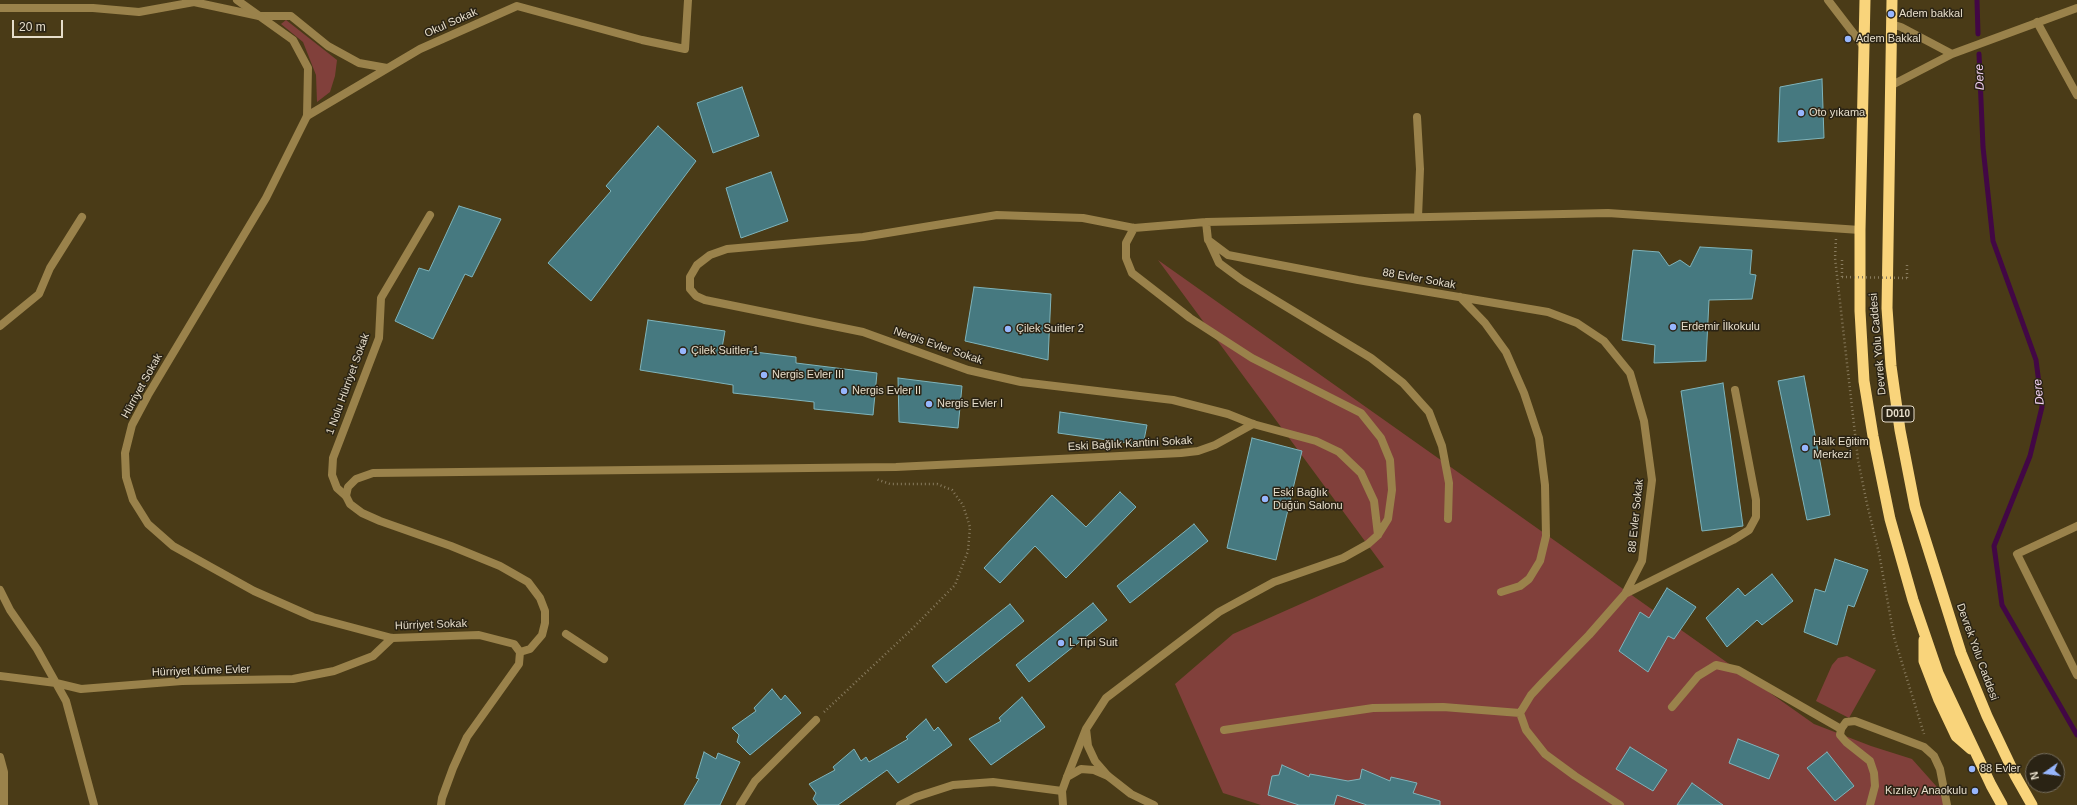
<!DOCTYPE html>
<meta charset="utf-8">
<style>
body{margin:0}
#map{position:relative;width:2077px;height:805px;overflow:hidden;background:#4a3b17;font-family:Helvetica,sans-serif}
canvas{display:block}
.north{position:absolute;left:2025px;top:753px;width:40px;height:40px;box-sizing:border-box;background:#2a2314;border:1px solid #756d5d;border-radius:50%;rotate:256deg;font-size:11px;font-weight:700;line-height:16px;text-align:center;color:#e6ddca}
.north::after{content:'';display:block;margin:auto;width:14px;height:18px;background:#97b6fd;clip-path:polygon(50% 0,100% 100%,50% 72%,0 100%)}
.scale{position:absolute;left:12px;top:20px;width:51px;height:18px;box-sizing:border-box;border:2px solid #e6ddca;border-top:0;padding-left:5px;font-size:12px;line-height:14px;white-space:nowrap;color:#e6ddca;-webkit-text-stroke:3px #2a2314;paint-order:stroke}
</style>
<div id="map">
<canvas width="2077" height="805"></canvas>
<div class="north">N</div>
<div class="scale">20 m</div>
</div>
<script>
const context = document.querySelector('canvas').getContext('2d');
context.lineJoin = 'round';
function paint(path, color) { context.fillStyle = color; context.fill(path, 'evenodd'); }
const shape = rows => new Path2D(rows.map(r => 'M' + r).join(''));
function stroke(path, color, width, dash) { context.strokeStyle = color; context.lineWidth = width; context.lineCap = dash ? 'butt' : 'round'; context.setLineDash(dash || []); context.stroke(path); }
function drawText(font, color, halo, rows, align = 'center') {
  context.font = font + ' Helvetica,sans-serif'; context.lineWidth = 3; context.setLineDash([]); context.textBaseline = 'middle'; context.strokeStyle = halo; context.fillStyle = color; for (const [text, x, y, turn = 0] of rows) {
    context.save(); context.translate(x, y); context.rotate((+turn || 0) * Math.PI / 180); context.textAlign = isNaN(turn) ? turn : align; if (halo) context.strokeText(text, 0, 0); context.fillText(text, 0, 0); context.restore();
  }
}
paint(shape([
 [286,20,337,60,335,76,330,92,317,102,316,75,303,42,281,24],
 [1158,260,1814,724,1871,746,1912,759,1945,796,1946,805,1261,805,1223,793,1175,684,1233,634,1384,567],
 [1847,656,1876,670,1849,718,1816,701,1832,665,1838,658]
]), '#81403b');
stroke(shape([
 [1977,0,1978,34],
 [1979,54,1983,147,1993,241,2036,360,2042,407,2030,456,1994,546,2002,605,2077,735]
]), '#420745', 5);
const building = shape([
 [1822,79,1824,138,1778,142,1780,87,1822,79],
 [742,87,759,136,713,153,697,103,742,87],
 [658,126,696,161,591,301,548,263,611,191,606,186,658,126],
 [771,172,788,221,741,238,726,188,771,172],
 [459,206,501,219,472,277,465,274,433,339,395,321,419,268,429,271,459,206],
 [1700,247,1752,250,1750,274,1756,275,1752,299,1709,300,1706,361,1654,363,1655,345,1622,340,1633,250,1659,252,1669,266,1680,260,1690,267,1700,247],
 [974,287,1051,294,1048,360,965,341,974,287],
 [648,320,725,331,722,348,796,357,796,363,877,373,873,415,814,409,814,402,733,393,733,385,640,370,648,320],
 [1804,376,1830,515,1807,520,1778,381,1804,376],
 [898,378,962,386,958,428,899,422,898,378],
 [1723,383,1743,526,1702,531,1681,391,1723,383],
 [1060,412,1147,425,1143,445,1058,433,1060,412],
 [1252,438,1302,451,1276,560,1227,548,1252,438],
 [1120,492,1136,507,1066,578,1035,546,1000,583,984,568,1052,495,1086,527,1120,492],
 [1194,524,1208,541,1130,603,1117,586,1194,524],
 [1835,559,1868,570,1854,607,1848,605,1837,645,1804,632,1815,589,1825,592,1835,559],
 [1772,574,1793,601,1762,625,1757,620,1727,647,1706,618,1738,588,1745,596,1772,574],
 [1667,588,1696,607,1674,639,1668,636,1648,672,1619,651,1640,612,1649,618,1667,588],
 [1093,603,1107,620,1029,682,1016,665,1093,603],
 [1010,604,1024,621,946,683,932,666,1010,604],
 [772,689,781,700,785,695,801,713,750,755,737,742,739,735,732,728,756,711,754,708,772,689],
 [1022,697,1045,727,991,765,969,739,1001,721,999,718,1022,697],
 [926,719,934,731,938,727,952,745,898,783,887,770,838,805,818,805,813,799,816,793,809,784,835,770,833,767,854,749,861,761,866,757,869,762,908,739,906,737,926,719],
 [1738,739,1779,755,1769,779,1729,763,1738,739],
 [1630,747,1667,770,1653,791,1616,769,1630,747],
 [704,752,716,759,718,753,740,762,720,805,684,805,699,779,696,778,704,752],
 [1827,752,1854,786,1835,801,1807,768,1827,752],
 [1282,765,1309,777,1310,774,1348,781,1360,779,1362,769,1390,781,1391,777,1417,783,1413,793,1440,801,1440,805,1367,805,1337,795,1334,805,1299,805,1268,795,1272,776,1279,775,1282,765],
 [1692,783,1723,805,1677,805,1692,783]
]);
paint(building, '#467980');
stroke(building, '#7fb4bb', 1);
stroke(shape([
 [1836,239,1835,258,1858,460,1867,504,1879,553,1894,637,1924,734],
 [1842,260,1842,277],
 [1907,278,1907,262],
 [824,712,910,631,955,585,968,551,970,527,963,505,952,490,937,484,890,484,876,479]
]), '#887b5e', 2.5, [1, 3]);
stroke(shape([
 [566,634,604,659]
]), '#9a824b', 8);
stroke(shape([
 [1828,0,1864,47],
 [0,8,93,8,139,12,194,2,259,16,291,16,328,46,359,63,387,68],
 [1891,24,1901,27,1952,54,2077,8],
 [1890,86,1952,54],
 [307,116,420,49,517,6,642,40,685,49,688,0],
 [1417,117,1420,169,1418,217],
 [1206,222,1208,240,1228,255,1358,280,1548,312,1577,323,1604,341,1630,373,1644,421,1652,480,1642,561,1625,594,1589,635,1543,682,1531,695,1520,713,1526,730,1545,754,1575,776,1620,805],
 [1209,241,1219,263,1242,280,1371,358,1403,383,1429,412,1442,446,1449,483,1448,519],
 [1460,297,1485,323,1506,352,1524,393,1539,438,1545,485,1546,536,1540,561,1529,579,1520,586,1501,592],
 [0,326,39,294,50,268,82,217],
 [346,496,337,488,332,475,333,458,379,338,381,298,430,215],
 [2077,526,2017,554,2077,675],
 [1378,535,1374,501,1361,473,1339,452,1316,441,1253,424,1228,414,1173,400,1021,382,968,370,863,332,705,300,696,296,690,289,690,277,697,265,710,255,727,249,863,237,997,215,1083,218,1134,228,1206,222,1608,213,1860,230],
 [0,590,10,610,37,649,66,701,94,805],
 [1625,594,1733,540,1749,530,1756,517,1756,500,1735,390],
 [0,676,56,683,81,689,182,681,293,679,334,671,373,656,392,638],
 [1672,707,1698,676,1716,665,1738,670,1841,729,1840,735,1846,742,1870,761,1874,773,1875,786,1870,805],
 [1224,730,1373,708,1443,707,1520,713],
 [0,757,4,772,4,805],
 [1108,776,1095,761,1088,746,1086,729,1106,698,1219,612,1274,582,1343,558,1368,544,1378,535,1388,519,1392,490,1390,460,1381,438,1361,413,1252,358,1190,318,1132,273,1126,258,1126,243,1134,228],
 [1067,777,1086,729],
 [740,805,755,781,816,720],
 [900,805,916,797,953,785,993,782,1062,791]
]), '#9a824b', 8);
stroke(shape([
 [237,0,293,40,308,68,307,116,266,198,148,395,132,425,125,453,126,477,133,500,148,524,173,546,254,591,313,617,392,638,479,635,514,644,520,652,519,664,467,737,453,768,442,798,441,805],
 [2037,22,2077,95],
 [520,652,530,649,542,635,545,623,545,611,540,598,528,582,500,566,451,546,380,521,362,513,350,504,346,496,348,487,356,479,373,473,896,467,1181,453,1198,451,1215,445,1253,424],
 [1841,729,1846,722,1855,721,1924,747,1934,756,1940,769,1947,805],
 [1063,805,1062,791,1067,777,1081,769,1094,770,1108,776,1131,794,1154,805]
]), '#9a824b', 8);
stroke(shape([
 [1865,0,1860,230,1860,311,1864,381,1873,436,1890,519,1913,600,1938,673,1991,785,2002,805],
 [1892,0,1887,308,1891,366,1900,430,1915,507,1961,653,1987,716,2015,775,2032,805],
 [1924,640,1924,661,1939,700,1956,736,1971,749]
]), '#f9d47b', 11);
stroke(shape([
 [1842,277,1907,278]
]), '#887b5e', 2.5, [1, 3]);
for (const [x, y, r, color] of [
 [1891,14,4,"#97b6fd"],
 [1848,39,4,"#97b6fd"],
 [1801,113,4,"#97b6fd"],
 [1673,327,4,"#97b6fd"],
 [1008,329,4,"#97b6fd"],
 [683,351,4,"#97b6fd"],
 [764,375,4,"#97b6fd"],
 [844,391,4,"#97b6fd"],
 [929,404,4,"#97b6fd"],
 [1805,448,4,"#97b6fd"],
 [1265,499,4,"#97b6fd"],
 [1061,643,4,"#97b6fd"],
 [1972,769,4,"#97b6fd"],
 [1975,791,4,"#97b6fd"]
]) { const dot = new Path2D(); dot.arc(x, y, r, 0, 2 * Math.PI); context.fillStyle = color; context.fill(dot); stroke(dot, '#2a2314', 1.5); }
for (const [x, y, w] of [
 [1898,414,32]
]) { const box = new Path2D(); box.roundRect(x - w / 2, y - 8, w, 16, 3); context.fillStyle = '#2a2314'; context.fill(box); stroke(box, '#e6ddca', 1); }
drawText('bold 10px', '#e6ddca', null, [
 ["D010",1898,414]
]);
drawText('11px', '#e6ddca', '#2a2314', [
 ["Adem bakkal",1899,14],
 ["Adem Bakkal",1856,39],
 ["Oto yıkama",1809,113],
 ["Erdemir İlkokulu",1681,327],
 ["Çilek Suitler 2",1016,329],
 ["Çilek Suitler 1",691,351],
 ["Nergis Evler III",772,375],
 ["Nergis Evler II",852,391],
 ["Nergis Evler I",937,404],
 ["Halk Eğitim",1813,442],
 ["Merkezi",1813,455],
 ["Eski Bağlık",1273,493],
 ["Düğün Salonu",1273,506],
 ["L Tipi Suit",1069,643],
 ["88 Evler",1980,769],
 ["Kızılay Anaokulu",1967,791,"right"]
], 'left');
drawText('11px', '#e6ddca', '#2a2314', [
 ["Okul Sokak",451,23,-24],
 ["88 Evler Sokak",1419,279,10],
 ["Devrek Yolu Caddesi",1878,344,-95],
 ["Nergis Evler Sokak",938,346,19],
 ["1 Nolu Hürriyet Sokak",348,384,-70],
 ["Hürriyet Sokak",142,386,-61],
 ["Eski Bağlık Kantini Sokak",1130,444,-3],
 ["88 Evler Sokak",1636,516,-84],
 ["Hürriyet Sokak",431,625,-2],
 ["Devrek Yolu Caddesi",1977,652,70],
 ["Hürriyet Küme Evler",201,671,-2]
]);
drawText('italic 12px', '#f6d4f6', '#2a2314', [
 ["Dere",1980,77,-92],
 ["Dere",2039,392,-96]
]);
</script>
